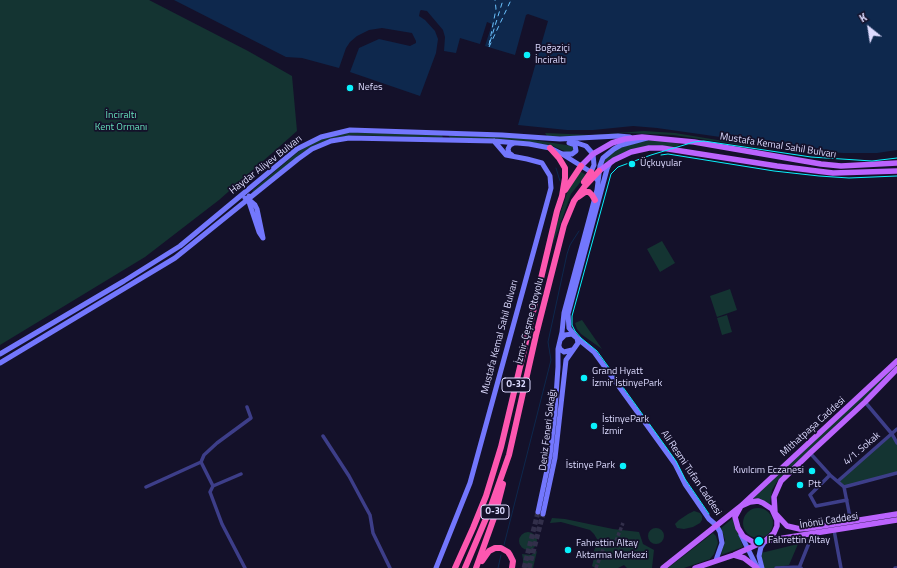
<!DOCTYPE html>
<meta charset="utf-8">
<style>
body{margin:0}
#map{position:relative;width:897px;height:568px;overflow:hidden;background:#14112a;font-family:"Titillium Web",sans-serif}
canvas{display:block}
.north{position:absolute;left:849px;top:8px;width:40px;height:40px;-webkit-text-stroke:3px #14112a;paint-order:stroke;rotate:330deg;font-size:11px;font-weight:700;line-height:16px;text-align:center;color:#dddbff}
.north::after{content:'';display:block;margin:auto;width:14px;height:18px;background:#dddbff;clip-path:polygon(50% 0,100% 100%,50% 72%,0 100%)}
</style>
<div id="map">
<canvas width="897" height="568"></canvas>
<div class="north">K</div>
</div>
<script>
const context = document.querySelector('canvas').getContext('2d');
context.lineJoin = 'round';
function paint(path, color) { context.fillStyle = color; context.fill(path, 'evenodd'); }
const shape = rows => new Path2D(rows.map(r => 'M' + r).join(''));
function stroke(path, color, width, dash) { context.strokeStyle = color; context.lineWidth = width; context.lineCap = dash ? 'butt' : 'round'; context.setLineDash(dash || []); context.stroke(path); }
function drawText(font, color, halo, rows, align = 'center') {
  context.font = font + ' "Titillium Web",sans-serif'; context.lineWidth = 3.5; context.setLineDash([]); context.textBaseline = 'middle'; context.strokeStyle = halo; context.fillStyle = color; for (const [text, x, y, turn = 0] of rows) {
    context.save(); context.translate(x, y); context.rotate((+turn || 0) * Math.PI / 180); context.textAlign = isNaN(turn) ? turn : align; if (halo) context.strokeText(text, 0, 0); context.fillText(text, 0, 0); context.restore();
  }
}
paint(shape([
 [0,0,149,0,248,51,292,76,297,131,219,200,145,257,0,345],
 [644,131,675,133,796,153,673,135,627,133,575,137,547,136,545,133,592,135],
 [352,132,442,135,443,138,352,135,330,139,315,145,303,152,252,194,253,190,299,151,313,142,329,136],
 [448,135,520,138,573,146,575,149,571,154,553,146,529,142,503,139,450,138],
 [648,140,666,141,680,144,676,147,653,145,633,149,618,155,604,164,606,158,611,153,621,147],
 [580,171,586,175,571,194,553,244,555,230,568,190],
 [662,241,675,263,660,272,647,249],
 [730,289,737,310,717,317,710,296],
 [727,315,732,332,722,335,717,318],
 [582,320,602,349,581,334,577,329,575,323],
 [897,363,897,367,778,480,772,490,770,504,763,501,753,498],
 [892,434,897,443,897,473,844,487,838,481],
 '743 523a15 15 0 1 1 30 0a15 15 0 1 1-30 0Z',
 [694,511,700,513,702,516,702,520,700,523,693,527,684,529,677,528,675,524,679,520,688,514],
 [552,518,565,519,613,529,639,532,643,544,654,550,652,568,627,568,624,565,618,568,595,568,592,566,595,554,593,553,597,543,597,539,594,534,590,530,561,522,550,523],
 [733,518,743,547,721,555,725,540,721,528],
 '648 536a8 8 0 1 1 16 0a8 8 0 1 1-16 0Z',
 '519 541a9 9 0 1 1 18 0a9 9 0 1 1-18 0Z',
 [713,533,716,536,718,543,714,554,710,559,684,568,668,568],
 [798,544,789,565,773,568,764,568,761,553],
 [537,551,533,568,523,568,523,559,522,554,531,555]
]), '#143432');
paint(shape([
 [174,0,897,0,897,150,877,153,843,153,819,151,657,128,633,126,593,130,567,130,518,125,548,21,528,14,526,15,515,55,485,46,492,24,487,22,480,44,460,38,456,53,444,51,445,37,443,30,427,11,421,10,420,11,419,16,425,20,435,31,438,39,436,53,420,96,350,72,359,48,379,39,410,46,416,43,416,41,412,33,382,28,369,30,357,36,350,42,346,48,339,68,302,58,286,57]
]), '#0e284d');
stroke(shape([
 [556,168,560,181],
 [504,545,551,360,548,342,567,254,570,245,579,231],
 [498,568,501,555]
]), '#0e284d', 1);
stroke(shape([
 [490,42,503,0],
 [489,45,496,9,495,0],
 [489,47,511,0]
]), '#6ac1fd', 1, [5, 4]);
stroke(shape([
 [614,546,623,523],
 [596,568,605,544]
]), '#322f4a', 3.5, [3.5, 2]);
stroke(shape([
 [524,568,538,512],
 [529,568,543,514]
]), '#322f4a', 5, [5, 2.5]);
stroke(shape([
 [865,402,892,434,897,443],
 [323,436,349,476,364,504,370,515,373,533,390,568],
 [810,453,830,475,844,487,851,522],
 [830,475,810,495,816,506,847,500],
 [838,481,897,429],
 [213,486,241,474],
 [146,487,201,462],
 [844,487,897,473],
 [834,530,841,568],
 [245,568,222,524,210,492,213,486,201,462,204,455,217,443,251,418,247,407],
 [776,568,799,567,801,568],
 [799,568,813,533],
 [895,568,897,568]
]), '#3d3e89', 3.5);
stroke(shape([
 [571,141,586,146,593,154,594,165,591,172],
 [563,154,572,154,576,151,575,145,569,143],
 [512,155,509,153,508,149,510,145,514,143],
 [245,198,248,199,255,205,257,209,263,238,259,232,248,199,249,196],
 [561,339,565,335,572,334,594,352,675,464,685,484,709,519,716,525,720,532,722,543,716,560],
 [559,346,560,349,564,352,572,350],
 [0,354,124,281,180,246,297,149,321,137,350,130,502,135,560,139,618,136,630,137],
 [0,363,175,258,298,159,312,149,331,141,349,138,494,141,529,144,550,148,562,154,591,172,598,181],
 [538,512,550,456,555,411,558,367,558,349,562,332,564,313,597,190,600,166,603,158,614,149,621,145,647,138],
 [543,514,555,458,566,360,578,343,577,338,569,328,568,314,607,169,610,163],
 [741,535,757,567],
 [436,568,470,483,551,188,550,176,542,163,527,159,506,155,494,141],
 [762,568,759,556,761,547,765,541]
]), '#7377fd', 5);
stroke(shape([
 [581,166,593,154,612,143,625,139,642,137,694,142,821,164,841,166,897,163],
 [599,171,614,160,631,152,649,148,662,148,777,166,833,173,897,171],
 [758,501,763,503,772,509,777,520,777,526,774,533,765,541,759,542,753,542,743,536,738,528,735,517,741,506,750,502,758,501],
 [775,513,774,497,781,481,810,453,865,402,897,369],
 [775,513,787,526,800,529,810,528,897,514],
 [734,555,744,558,757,568],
 [663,568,741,506,897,361],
 [695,568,734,555,765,541,897,520]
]), '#bb63fd', 5.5);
stroke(shape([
 [584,182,591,172],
 [565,190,581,166],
 [578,197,585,192,589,192,592,195,595,200],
 [482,561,489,551,495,548,501,548,508,552,510,555,513,561,512,568],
 [455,568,473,528,486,496,501,447,557,211,562,196,565,178,565,168,559,158,550,148],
 [465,568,490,509,509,455,536,335,564,225,574,201,585,186,599,171],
 [476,568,495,515,503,484]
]), '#fd57b0', 6);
stroke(shape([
 [661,155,668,154,774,171,819,176,849,178,897,176],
 [709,514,685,479,676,461,597,351,581,338,575,331,572,325,572,316,611,174,618,167,651,155,694,142,704,141,811,157,872,161,897,158]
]), '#09f1fc', 1);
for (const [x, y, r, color] of [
 [527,55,4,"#09f1fc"],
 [350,88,4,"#09f1fc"],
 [632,164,4,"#09f1fc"],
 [584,378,4,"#09f1fc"],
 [594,426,4,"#09f1fc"],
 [623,466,4,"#09f1fc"],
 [812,471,4,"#09f1fc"],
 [800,485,4,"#09f1fc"],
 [759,541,5,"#09f1fc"],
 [568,550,4,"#09f1fc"]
]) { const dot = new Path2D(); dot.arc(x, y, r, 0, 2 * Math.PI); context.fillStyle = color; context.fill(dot); stroke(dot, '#14112a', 1.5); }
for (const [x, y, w] of [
 [516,385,28],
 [495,512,28]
]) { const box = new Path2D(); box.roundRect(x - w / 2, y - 7, w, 14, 3); context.fillStyle = '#14112a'; context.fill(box); stroke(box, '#dddbff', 1); }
drawText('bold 9px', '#dddbff', null, [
 ["O-32",516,385],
 ["O-30",495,512]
]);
drawText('10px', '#dddbff', '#14112a', [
 ["Boğaziçi",535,49],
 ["İnciraltı",535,61],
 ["Nefes",358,88],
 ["Üçkuyular",640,164],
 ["Grand Hyatt",592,372],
 ["İzmir İstinyePark",592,384],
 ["İstinyePark",602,420],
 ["İzmir",602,432],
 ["İstinye Park",615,466,"right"],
 ["Kıvılcım Eczanesi",804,471,"right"],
 ["Ptt",808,485],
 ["Fahrettin Altay",768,541],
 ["Fahrettin Altay",576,544],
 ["Aktarma Merkezi",576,556]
], 'left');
drawText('10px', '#66e0bb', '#14112a', [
 ["İnciraltı",121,116],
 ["Kent Ormanı",121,128]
]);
drawText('10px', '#dddbff', '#14112a', [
 ["Mustafa Kemal Sahil Bulvarı",778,146,9],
 ["Haydar Aliyev Bulvarı",266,165,-38],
 ["İzmir-Çeşme Otoyolu",530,321,-76],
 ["Mustafa Kemal Sahil Bulvarı",500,337,-75],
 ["Mithatpaşa Caddesi",813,427,-42],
 ["Deniz Feneri Sokağı",548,430,-83],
 ["4/1. Sokak",862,449,-41],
 ["Ali Resmi Tufan Caddesi",691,473,56],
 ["İnönü Caddesi",829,521,-9]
]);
</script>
